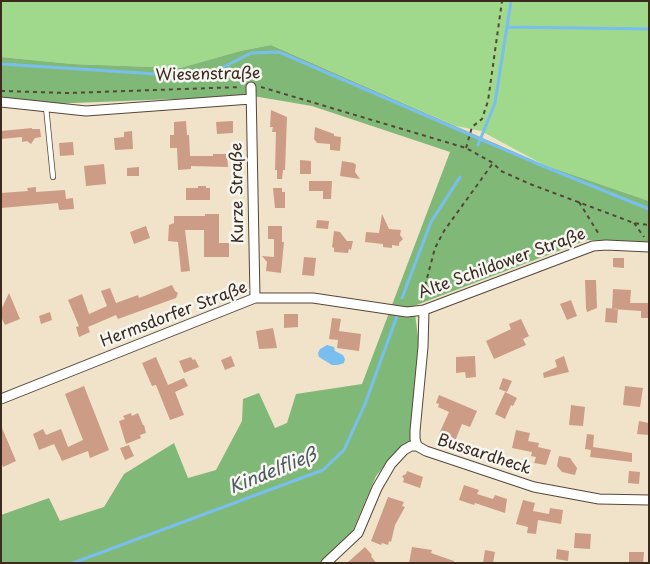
<!DOCTYPE html>
<meta charset="utf-8">
<style>
body{margin:0}
#map{position:relative;width:650px;height:564px;overflow:hidden;background:#f0e3c9;font-family:"Playpen Sans",sans-serif}
canvas{display:block}
.frame{position:absolute;inset:0;border:2px solid #3b2a1e;pointer-events:none}
</style>
<div id="map">
<canvas width="650" height="564"></canvas>
<div class="frame"></div>
</div>
<script>
const context = document.querySelector('canvas').getContext('2d');
context.lineJoin = 'round';
function paint(path, color) { context.fillStyle = color; context.fill(path, 'evenodd'); }
const shape = rows => new Path2D(rows.map(r => 'M' + r).join(''));
function stroke(path, color, width, dash) { context.strokeStyle = color; context.lineWidth = width; context.lineCap = dash ? 'butt' : 'round'; context.setLineDash(dash || []); context.stroke(path); }
function drawText(font, color, halo, rows, align = 'center') {
  context.font = font + ' "Playpen Sans",sans-serif'; context.lineWidth = 5; context.setLineDash([]); context.textBaseline = 'middle'; context.strokeStyle = halo; context.fillStyle = color; for (const [text, x, y, turn = 0] of rows) {
    context.save(); context.translate(x, y); context.rotate((+turn || 0) * Math.PI / 180); context.textAlign = isNaN(turn) ? turn : align; if (halo) context.strokeText(text, 0, 0); context.fillText(text, 0, 0); context.restore();
  }
}
paint(shape([
 [1,1,649,1,649,201,544,165,481,131,456,126,271,45,240,51,180,68,72,64,1,57]
]), '#a0d98b');
paint(shape([
 [271,45,544,165,649,201,649,243,587,240,414,306,419,345,410,441,390,459,376,476,351,535,321,563,1,563,1,515,49,498,60,521,104,507,124,474,174,443,188,478,216,470,242,421,243,399,259,393,275,428,287,423,296,394,362,384,450,152,312,106,253,96,47,104,1,100,1,57,72,64,180,68,240,51]
]), '#80b977');
paint(shape([
 [327,345,334,347,335,351,343,355,345,359,344,363,338,365,332,365,319,357,318,353,320,349]
]), '#78bff0');
stroke(shape([
 [508,27,649,29],
 [1,64,157,74,198,74,212,73,251,53,279,52,538,164,649,209],
 [478,145,495,103,511,1],
 [402,298,431,222,460,177,456,183],
 [73,563,323,470,344,450,365,404,397,316]
]), '#78bff0', 3);
paint(shape([
 [271,110,287,117,285,170,283,170,282,179,277,179,277,170,275,170,276,132,272,132,273,127,270,127],
 [186,121,187,135,189,135,190,156,213,156,213,154,227,154,228,167,191,166,191,169,178,170,177,148,170,148,170,135,174,135,174,122],
 [233,121,233,133,217,134,216,122],
 [315,127,334,134,334,136,341,137,340,151,330,150,330,144,317,143,314,139],
 [32,128,32,129,40,129,41,137,35,138,31,144,27,141,22,142,22,137,1,139,1,131],
 [132,131,133,149,115,150,114,138,124,137,124,132],
 [73,142,74,155,60,156,59,143],
 [300,160,311,161,311,174,300,174],
 [342,161,354,163,356,165,355,172,360,179,340,176],
 [104,164,106,184,86,186,84,166],
 [139,167,139,176,127,176,127,168],
 [309,181,332,181,331,199,323,199,323,191,309,191],
 [198,186,206,186,206,188,210,188,210,200,186,200,186,188,198,188],
 [36,187,36,192,65,190,66,199,73,198,74,209,59,210,58,203,1,208,1,193,28,191,27,188],
 [273,188,282,188,282,192,285,192,285,208,275,208],
 [205,214,219,214,219,243,229,243,229,257,204,257,204,230,185,230,190,271,181,272,178,242,168,241,169,225,174,223,174,216,205,216],
 [382,214,389,229,401,230,400,235,403,239,399,243,399,246,392,245,392,248,383,247,383,244,365,242,366,232,379,233],
 [317,220,329,221,328,229,316,228],
 [146,226,150,238,134,244,130,232],
 [268,226,282,226,282,242,284,242,281,273,266,271,267,262,262,256,274,257,274,239,268,239],
 [334,231,340,232,347,241,353,241,351,250,349,249,348,253,334,252,334,248,332,247],
 [304,257,316,258,314,276,302,275],
 [613,258,624,258,624,268,613,267],
 [585,280,596,280,597,308,587,312,586,308],
 [172,285,175,291,178,293,176,298,118,319,116,315,88,327,90,332,79,337,76,327,79,326,68,300,82,294,89,314,107,306,101,291,110,288,116,303,138,295,139,298],
 [613,289,631,290,630,303,649,303,649,318,641,318,641,311,612,309],
 [9,293,20,319,5,325,1,317,1,310],
 [571,300,577,316,567,320,560,304],
 [606,308,618,309,617,323,605,322],
 [50,312,52,320,41,324,39,316],
 [284,314,298,314,298,327,284,328],
 [332,318,341,319,339,331,361,334,359,351,337,348,338,340,329,339],
 [521,319,529,336,523,339,526,345,494,359,486,341,511,329,509,324],
 [273,328,277,348,259,349,256,331],
 [231,356,235,366,225,370,221,360],
 [475,356,476,377,466,378,465,372,456,373,456,357],
 [564,356,569,372,544,378,543,373,557,367,555,360],
 [156,357,168,385,184,378,188,386,175,392,184,415,170,420,156,385,152,386,142,363],
 [191,357,193,360,195,359,199,367,184,373,179,361],
 [503,378,512,381,507,392,499,389],
 [84,386,109,450,90,458,88,451,62,461,54,444,39,450,33,434,43,429,46,435,61,429,68,447,83,440,65,394],
 [625,386,643,388,640,407,623,405],
 [505,392,517,398,513,406,511,405,505,419,495,414],
 [439,395,477,411,470,427,462,424,455,441,439,434,449,412,438,407,439,404,436,403],
 [571,405,585,407,583,426,569,425],
 [131,413,132,416,138,413,143,425,144,425,146,433,140,435,141,438,126,444,119,421,125,419,123,416],
 [639,421,649,423,649,435,637,434],
 [2,428,16,461,3,467,1,461],
 [516,430,530,433,528,441,539,443,538,447,551,450,546,465,534,463,536,457,531,456,532,452,512,448],
 [587,434,594,435,593,447,632,453,632,462,590,457,591,450,585,449],
 [129,445,134,456,125,460,120,448],
 [559,456,570,458,577,468,575,475,562,472,557,466],
 [407,471,423,477,420,488,403,482,404,479,402,476,406,474],
 [629,471,640,472,639,484,628,483],
 [464,485,479,490,477,494,493,499,495,495,507,499,505,513,475,503,474,505,459,500],
 [388,497,404,502,402,506,405,507,395,525,391,542,389,541,388,545,382,543,381,545,371,541],
 [523,500,535,503,533,511,549,514,550,508,563,510,561,524,538,520,536,534,527,533,528,527,516,524],
 [575,533,591,534,590,549,574,548],
 [365,547,372,555,371,556,376,563,347,563],
 [412,547,432,550,431,553,454,561,454,563,409,563],
 [557,549,569,551,568,561,556,559],
 [485,550,495,552,493,563,483,563],
 [629,552,644,552,643,563,629,563]
]), '#cd9c86');
const service = shape([
 [46,107,53,177]
]);
const minor = shape([
 [251,87,255,298],
 [1,102,86,111,251,99],
 [424,310,423,347,415,431,415,439,417,446,426,451,534,487,599,499,649,500],
 [1,399,255,298,313,298,407,312,424,310,593,246,606,245,649,247],
 [326,563,358,533,377,488,391,464,404,450,411,446,417,446]
]);
stroke(service, '#564638', 6);
stroke(minor, '#564638', 11);
stroke(shape([
 [261,87,466,148,493,163,501,171,530,184,634,223,649,225],
 [1,91,69,93,241,87],
 [466,148,472,127,482,119,488,101,502,1],
 [579,202,600,236],
 [634,223,644,237],
 [421,301,435,248,444,231,493,163]
]), '#564638', 2, [4, 4]);
stroke(service, '#fff', 4.5);
stroke(minor, '#fff', 9);
drawText('16px', '#3b2a1e', '#f6f6f2', [
 ["Wiesenstraße",208,75,-1],
 ["Kurze Straße",238,193,-91],
 ["Alte Schildower Straße",502,264,-20],
 ["Hermsdorfer Straße",174,315,-21],
 ["Bussardheck",484,455,18]
]);
drawText('italic 18px', '#4d575d', '#f6f6f2', [
 ["Kindelfließ",273,472,-22]
]);
</script>
